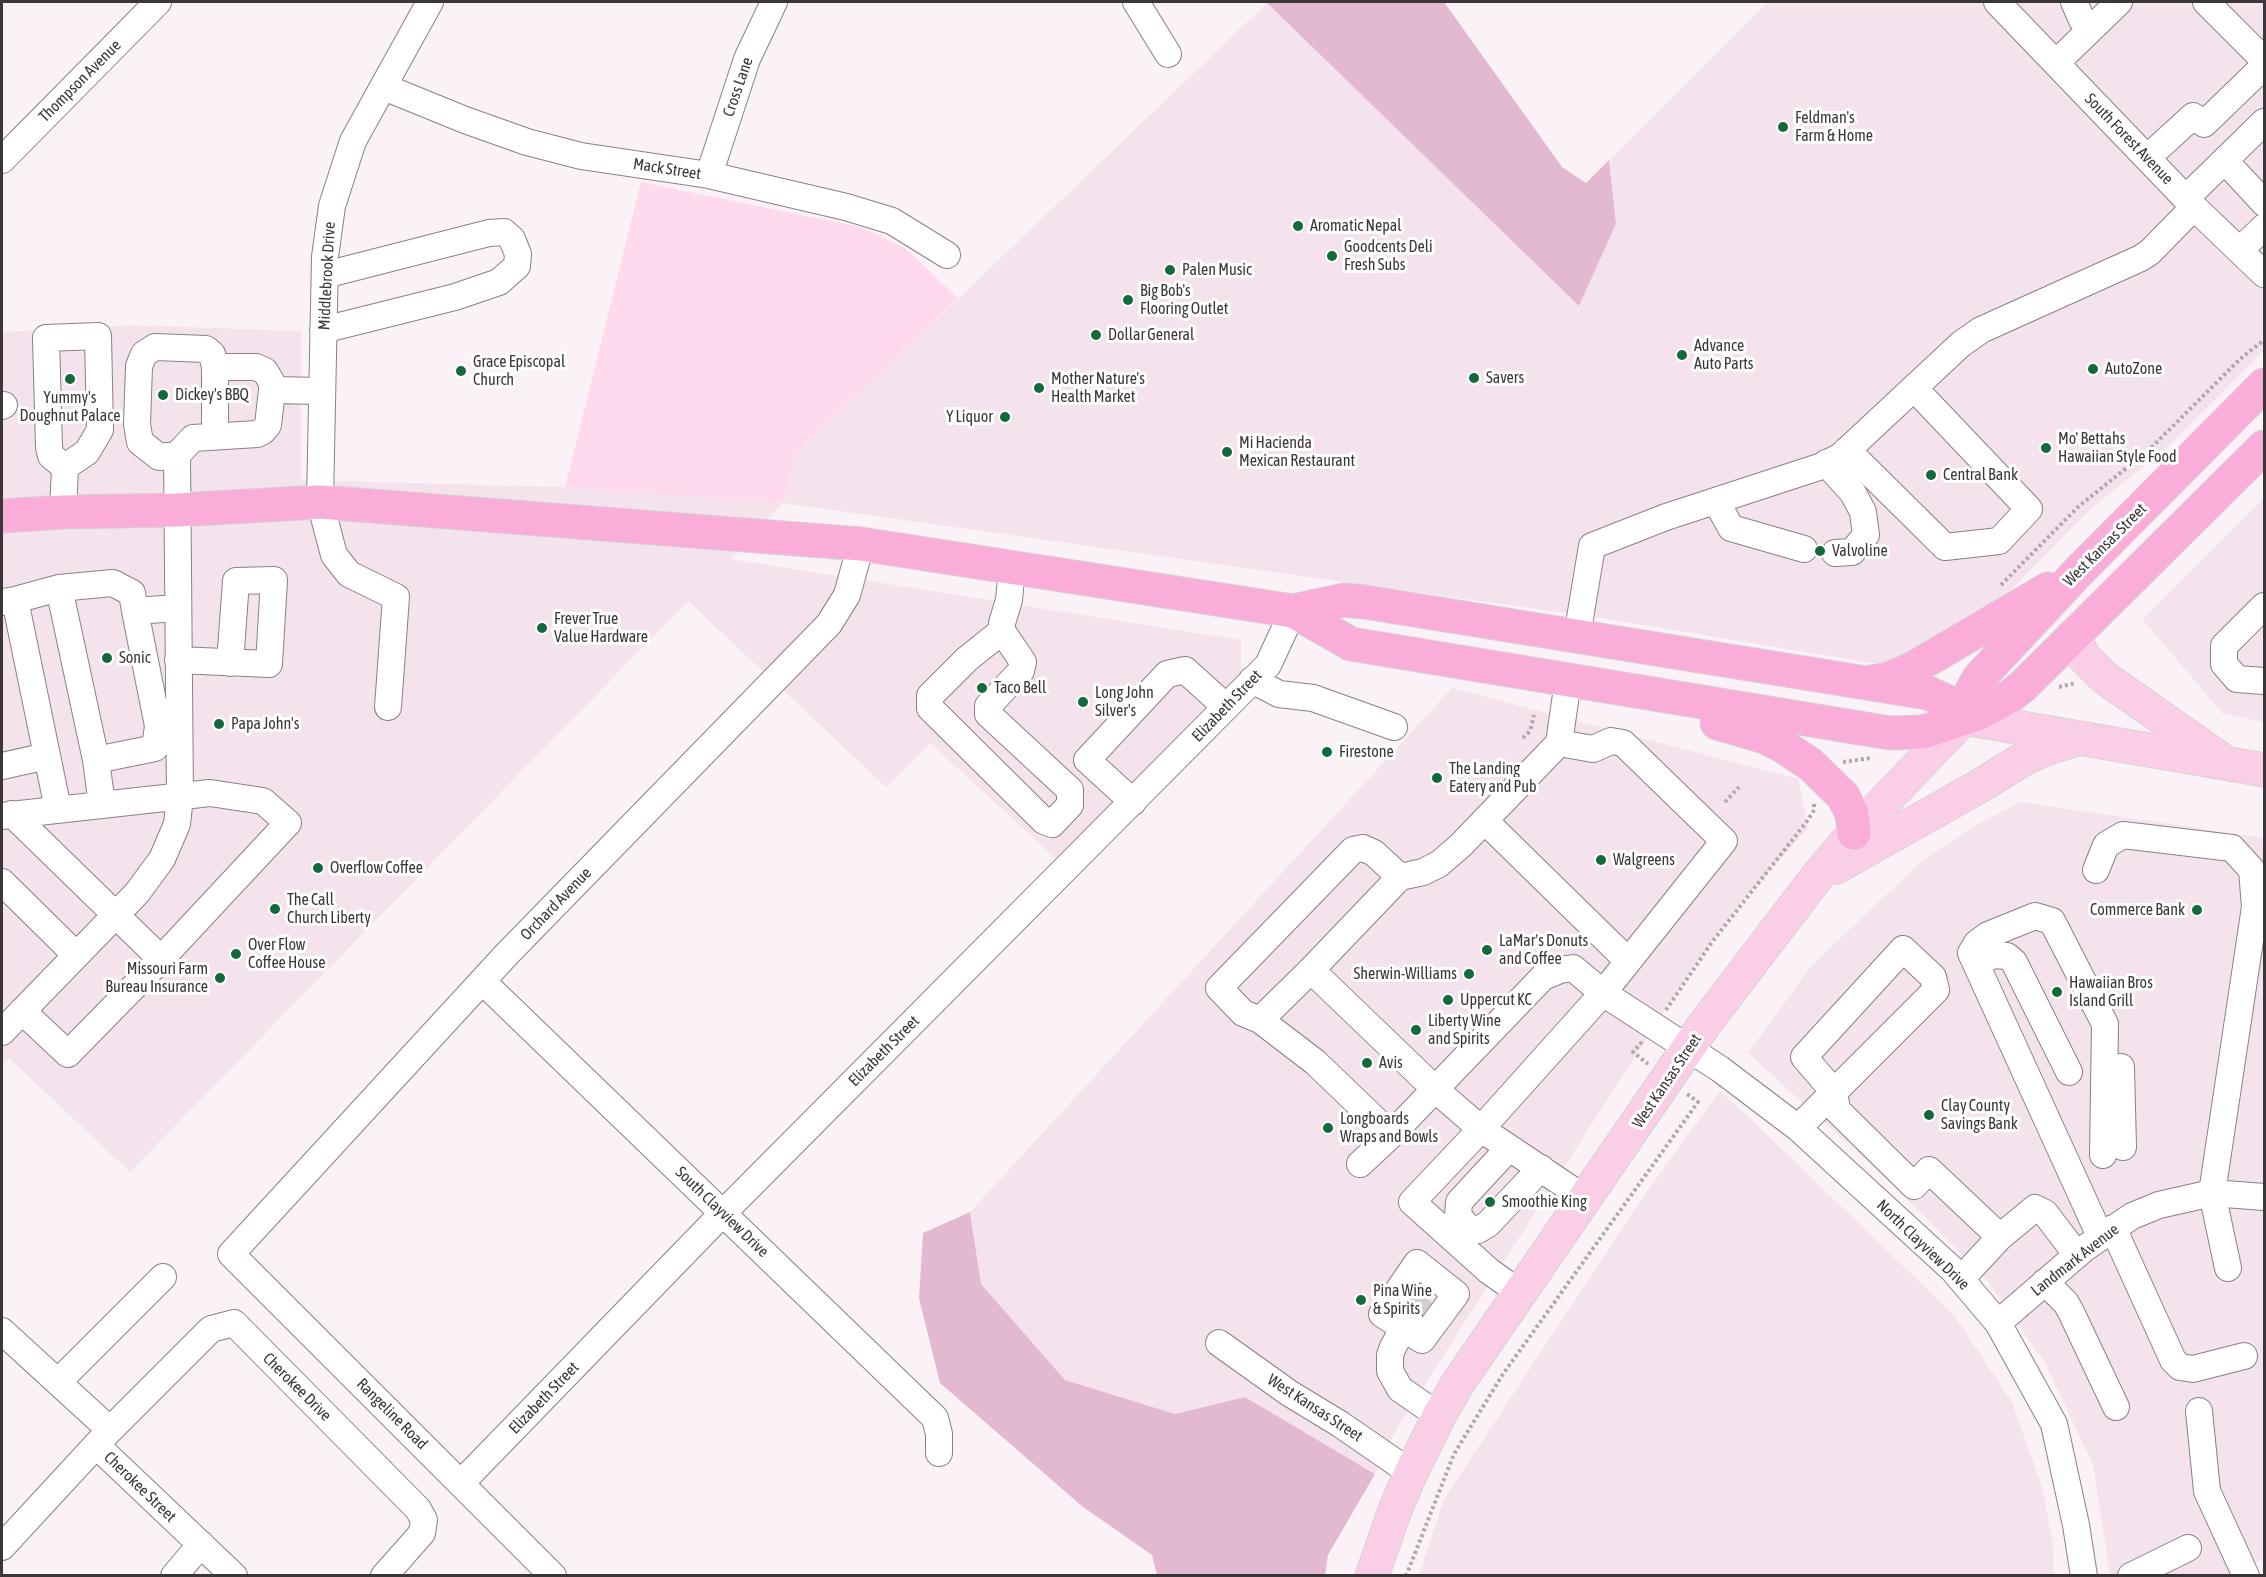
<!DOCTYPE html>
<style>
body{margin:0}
#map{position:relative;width:2266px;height:1577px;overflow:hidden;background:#fbf2f7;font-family:"Asap Condensed",sans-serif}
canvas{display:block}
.frame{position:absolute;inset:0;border:3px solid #3b3739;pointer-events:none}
</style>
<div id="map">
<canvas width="2266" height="1577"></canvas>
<div class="frame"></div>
</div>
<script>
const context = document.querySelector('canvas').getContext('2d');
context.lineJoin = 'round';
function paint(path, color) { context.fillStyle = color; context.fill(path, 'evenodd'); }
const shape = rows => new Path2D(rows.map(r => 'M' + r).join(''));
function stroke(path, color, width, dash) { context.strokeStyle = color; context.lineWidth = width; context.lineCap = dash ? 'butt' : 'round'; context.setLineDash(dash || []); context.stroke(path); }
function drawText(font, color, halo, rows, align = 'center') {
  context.font = font + ' "Asap Condensed",sans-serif'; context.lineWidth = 6; context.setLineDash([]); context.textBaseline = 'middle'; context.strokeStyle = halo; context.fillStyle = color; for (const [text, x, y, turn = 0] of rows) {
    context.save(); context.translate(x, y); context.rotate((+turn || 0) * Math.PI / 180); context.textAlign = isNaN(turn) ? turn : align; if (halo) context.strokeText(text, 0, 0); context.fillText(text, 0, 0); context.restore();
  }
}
paint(shape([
 [1768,2,2264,2,2264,351,2170,445,2093,507,1996,605,1890,666,1607,619,783,503,730,559,1241,640,1241,712,1076,877,930,743,886,787,688,601,130,1172,9,1058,2,1065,2,332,129,325,301,331,301,480,667,490,783,503,797,453,1267,3,1579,306,1616,224,1609,160],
 [2264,498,2264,722,2223,714,2142,619],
 [1452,688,1798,779,1808,829,1738,905,1686,977,1397,1428,1375,1474,1245,1397,1175,1414,1065,1380,981,1284,970,1212],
 [2021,802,2264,838,2264,1558,2230,1575,2110,1575,2093,1465,2045,1363,1986,1279,1894,1186,1748,1053,1812,965,1922,861,1978,824],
 [1720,1091,1758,1126,1954,1315,2012,1402,2042,1487,2053,1543,2054,1575,1419,1575,1444,1499,1645,1194]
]), '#f4e3ec');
paint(shape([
 [641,182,860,227,905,248,958,298,797,453,783,503,565,487]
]), '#ffd9ed');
paint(shape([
 [1266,2,1444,2,1562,167,1586,183,1609,160,1616,224,1579,306],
 [970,1212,981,1284,1065,1380,1175,1414,1245,1397,1375,1474,1328,1555,1325,1575,1157,1575,1152,1555,1083,1507,940,1383,919,1298,923,1233]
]), '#e2b9d0');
stroke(shape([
 [1409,1318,1430,1288]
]), '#d5cdd1', 26, [26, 13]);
const minor = shape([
 [1136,2,1168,54],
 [1997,2,2194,207,2264,274],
 [2074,2,2082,20,2090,30],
 [2206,2,2264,60],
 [2056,63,2119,2],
 [384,87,465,120,527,142,581,156,709,175,846,207,892,221,947,255],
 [2147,158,2193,116,2204,124,2264,66],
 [2,160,158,2],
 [2225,161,2264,203],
 [709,175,747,59,774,2],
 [2186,198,2264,122],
 [2240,250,2264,227],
 [323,330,455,297,499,282,517,266,518,254,512,239,504,232,489,233,325,275],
 [98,336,100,430,87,452,65,467,51,456,49,447,46,338,98,336],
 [215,367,256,367,265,371,272,383,272,390],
 [2,406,4,405],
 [1847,450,1945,547,1999,541,2029,509,1914,388],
 [177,455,159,457,140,442,137,424,139,366,144,354,155,347,206,349,212,354,215,367,215,436],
 [1826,463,1853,493,1863,512,1866,535,1852,552,1835,553],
 [1716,501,1731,528,1804,549],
 [63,512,65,467],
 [15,600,59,588],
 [2,602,15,600,58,809],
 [2264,606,2224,646,2224,664,2237,679,2264,681],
 [135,611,132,593,113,583,59,588,96,760,155,748,158,726,135,611,177,608],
 [1002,631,1023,662,1021,671,988,706,988,714,1070,790,1070,805,1052,824,1044,821,930,708,930,696,967,659,1002,631,1002,623,1009,600,1012,567],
 [1577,636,1592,546,1666,517,1822,466,1841,456,1961,344,1981,330,2141,258,2150,252,2194,207],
 [178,660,269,664,274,580,236,581,230,663],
 [1252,680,1279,694,1313,698,1394,727],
 [1568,681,1559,743,1461,845,1439,864,1423,872,1400,877,1311,970,1436,1090,1481,1129,1586,1199],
 [388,707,396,597,349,574,334,555,320,502,325,257,332,206,353,141,430,2],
 [96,760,102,805],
 [2,766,47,756],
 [1133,802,1087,760,1167,674,1185,670,1226,707],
 [12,814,161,959,68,1054,22,1011],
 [2,816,210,793,263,801,288,823,161,959],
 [1485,821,1628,961],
 [2096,870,2106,845,2123,835,2232,848,2252,870,2255,907,2212,1193,2228,1268],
 [2,882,76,955],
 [1975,962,1995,955,2007,956,2014,962,2069,1072],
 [1311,970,1260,1020,1315,1062,1391,1135,1543,977,1560,970,1573,968,1603,993,1724,841,1623,743,1611,741,1593,749,1559,743],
 [482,981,935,1418,939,1434,939,1453],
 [1260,1020,1243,1013,1219,988,1353,850,1363,848,1374,853,1400,877],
 [2,1032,137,893,162,859,177,824,180,797,177,455,193,438,257,434,263,431,268,425,272,390,322,391],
 [2121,1067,2123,1147],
 [1798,1128,1936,990,1933,977,1903,949,1804,1057,1834,1092,1837,1110,1914,1186,1929,1170,2000,1237,2035,1208,2045,1213,2077,1255],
 [1509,1148,1459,1202,1458,1215,1469,1229,1478,1230,1488,1224,1541,1168],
 [1360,1164,1391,1135],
 [2113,1228,2173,1360,2180,1367,2193,1369,2244,1356],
 [2100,1236,1971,953,1977,943,1988,935,2035,916,2052,921,2105,1024,2103,1155],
 [1417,1263,1456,1294,1422,1340,1382,1314,1417,1263],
 [1961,1279,2000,1237],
 [2045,1282,2066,1303,2071,1312,2116,1407],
 [1520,1293,1489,1271,1412,1202,1481,1129,1603,993,1720,1069,1798,1128,1953,1270,1998,1323,2054,1424,2076,1525,2084,1576],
 [1409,1318,1393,1347,1390,1355,1390,1371,1400,1389,1439,1416],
 [1998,1323,2085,1248,2132,1216,2159,1205,2212,1193,2264,1197],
 [2,1331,110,1430],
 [1219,1343,1289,1393,1340,1424,1411,1473],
 [58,1382,163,1277],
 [2199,1411,2207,1491,2246,1576],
 [96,1445,234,1576],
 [461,1483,723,1213,1268,665,1293,611],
 [2,1547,110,1430,211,1329,234,1323,418,1509,424,1520,422,1533,384,1576],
 [174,1576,201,1544],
 [553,1576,231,1254,507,954,829,624,847,595,861,544],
 [2131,1576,2188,1548]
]);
const major = shape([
 [2072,637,2085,658,2105,678,2219,758],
 [1836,867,1978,787,2025,758,2045,749,2076,739],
 [1372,1576,1395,1510,1411,1473,1439,1416,1458,1383,1704,1025,1816,878,1854,833,1964,718,2264,770]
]);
const highway = shape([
 [2,516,63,512,177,510,320,502,861,544,1293,611,1344,600,1365,602,1928,693,1946,701,1964,718],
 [1293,611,1351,644,1890,733,1923,732,1979,713,2009,697,2023,686,2264,447],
 [1872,682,1889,679,1912,669,2048,589],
 [1964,718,1968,698,1979,678,2080,570,2264,385],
 [1717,723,1765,737,1781,745,1810,764,1843,796,1852,814,1854,833]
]);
stroke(minor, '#898185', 28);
stroke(major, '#d4d3d3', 35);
stroke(highway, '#d4d3d3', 35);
stroke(shape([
 [2001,585,2079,506,2150,449,2240,359,2264,340],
 [2059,687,2075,683],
 [1523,738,1530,731,1534,715],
 [1843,762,1871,758],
 [1725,802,1739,787],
 [1666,1010,1712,942,1808,820,1814,810,1814,802],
 [1642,1042,1633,1052,1648,1064],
 [1406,1576,1454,1454,1503,1374,1698,1102,1687,1094]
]), '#afa8ac', 4, [3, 3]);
stroke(minor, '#fff', 26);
stroke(major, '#fbcee8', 33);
stroke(highway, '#f9add8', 33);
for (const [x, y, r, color] of [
 [1783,127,6,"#12693b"],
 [1298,226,6,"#12693b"],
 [1332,256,6,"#12693b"],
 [1170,270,6,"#12693b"],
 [1128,300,6,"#12693b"],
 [1096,335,6,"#12693b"],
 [1682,355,6,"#12693b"],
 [2093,369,6,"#12693b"],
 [461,371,6,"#12693b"],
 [1474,378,6,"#12693b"],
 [70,379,6,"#12693b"],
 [1039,388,6,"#12693b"],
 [163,395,6,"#12693b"],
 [1005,417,6,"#12693b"],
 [2046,448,6,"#12693b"],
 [1227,452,6,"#12693b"],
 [1931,475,6,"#12693b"],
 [1820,551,6,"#12693b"],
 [542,628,6,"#12693b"],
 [107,658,6,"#12693b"],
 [982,688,6,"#12693b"],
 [1083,702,6,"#12693b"],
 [219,724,6,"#12693b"],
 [1327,752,6,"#12693b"],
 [1437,778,6,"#12693b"],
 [1601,860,6,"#12693b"],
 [318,868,6,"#12693b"],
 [275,909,6,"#12693b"],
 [2197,910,6,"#12693b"],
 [1487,950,6,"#12693b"],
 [236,954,6,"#12693b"],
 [1469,974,6,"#12693b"],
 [220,978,6,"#12693b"],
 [2057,992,6,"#12693b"],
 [1448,1000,6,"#12693b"],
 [1416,1030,6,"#12693b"],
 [1367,1063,6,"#12693b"],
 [1929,1115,6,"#12693b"],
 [1328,1128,6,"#12693b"],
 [1490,1202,6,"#12693b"],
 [1361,1300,6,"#12693b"]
]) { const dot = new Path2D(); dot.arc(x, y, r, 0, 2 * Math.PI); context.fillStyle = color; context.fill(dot); stroke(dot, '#fff', 2); }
drawText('16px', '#3b3739', '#fff', [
 ["Thompson Avenue",80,81,-45],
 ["Cross Lane",738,87,-71],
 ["South Forest Avenue",2129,139,46],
 ["Mack Street",667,169,9],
 ["Middlebrook Drive",327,276,-87],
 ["West Kansas Street",2105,545,-45],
 ["Elizabeth Street",1227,706,-46],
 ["Orchard Avenue",556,904,-46],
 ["Elizabeth Street",884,1051,-45],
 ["West Kansas Street",1667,1081,-56],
 ["South Clayview Drive",722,1212,44],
 ["North Clayview Drive",1923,1245,44],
 ["Landmark Avenue",2075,1260,-38],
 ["Cherokee Drive",297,1387,45],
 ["Elizabeth Street",544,1398,-46],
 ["West Kansas Street",1315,1408,33],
 ["Rangeline Road",392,1414,45],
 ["Cherokee Street",140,1487,44]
]);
drawText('16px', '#3b3739', '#fff', [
 ["Feldman's",1795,118],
 ["Farm & Home",1795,136],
 ["Aromatic Nepal",1310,226],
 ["Goodcents Deli",1344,247],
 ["Fresh Subs",1344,265],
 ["Palen Music",1182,270],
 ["Big Bob's",1140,291],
 ["Flooring Outlet",1140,309],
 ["Dollar General",1108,335],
 ["Advance",1694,346],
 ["Auto Parts",1694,364],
 ["Grace Episcopal",473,362],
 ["Church",473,380],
 ["AutoZone",2105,369],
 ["Savers",1486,378],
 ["Mother Nature's",1051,379],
 ["Health Market",1051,397],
 ["Dickey's BBQ",175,395],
 ["Yummy's",70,398,"center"],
 ["Doughnut Palace",70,416,"center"],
 ["Y Liquor",993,417,"right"],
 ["Mo' Bettahs",2058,439],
 ["Hawaiian Style Food",2058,457],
 ["Mi Hacienda",1239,443],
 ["Mexican Restaurant",1239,461],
 ["Central Bank",1943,475],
 ["Valvoline",1832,551],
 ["Frever True",554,619],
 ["Value Hardware",554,637],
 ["Sonic",119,658],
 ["Taco Bell",994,688],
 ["Long John",1095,693],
 ["Silver's",1095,711],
 ["Papa John's",231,724],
 ["Firestone",1339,752],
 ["The Landing",1449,769],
 ["Eatery and Pub",1449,787],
 ["Walgreens",1613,860],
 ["Overflow Coffee",330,868],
 ["The Call",287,900],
 ["Church Liberty",287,918],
 ["Commerce Bank",2185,910,"right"],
 ["LaMar's Donuts",1499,941],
 ["and Coffee",1499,959],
 ["Over Flow",248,945],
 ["Coffee House",248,963],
 ["Missouri Farm",208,969,"right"],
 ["Bureau Insurance",208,987,"right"],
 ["Sherwin-Williams",1457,974,"right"],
 ["Hawaiian Bros",2069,983],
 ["Island Grill",2069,1001],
 ["Uppercut KC",1460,1000],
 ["Liberty Wine",1428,1021],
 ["and Spirits",1428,1039],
 ["Avis",1379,1063],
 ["Clay County",1941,1106],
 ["Savings Bank",1941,1124],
 ["Longboards",1340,1119],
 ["Wraps and Bowls",1340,1137],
 ["Smoothie King",1502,1202],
 ["Pina Wine",1373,1291],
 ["& Spirits",1373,1309]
], 'left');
</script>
